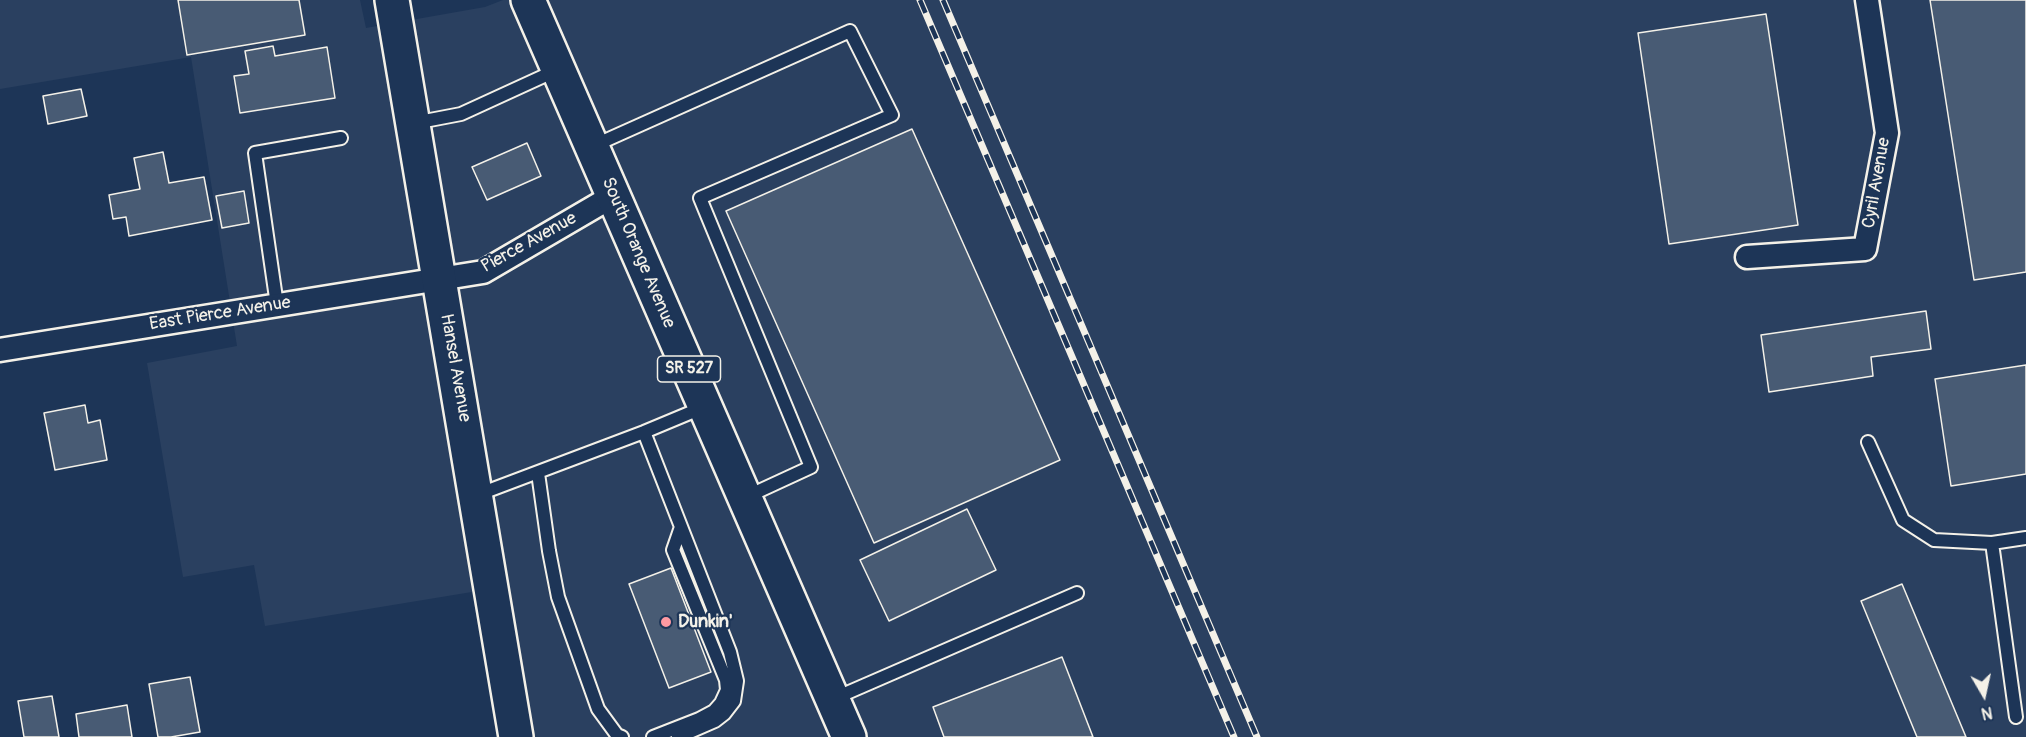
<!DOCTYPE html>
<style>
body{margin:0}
#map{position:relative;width:2026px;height:737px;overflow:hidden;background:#1d3557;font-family:Pangolin,sans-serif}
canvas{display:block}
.north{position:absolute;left:1954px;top:665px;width:60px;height:60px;-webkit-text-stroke:4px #1d3557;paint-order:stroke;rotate:171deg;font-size:16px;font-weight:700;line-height:24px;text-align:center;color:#f4f1e8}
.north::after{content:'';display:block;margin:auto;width:21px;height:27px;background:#f4f1e8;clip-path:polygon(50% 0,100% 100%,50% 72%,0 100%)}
</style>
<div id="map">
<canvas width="2026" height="737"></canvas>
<div class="north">N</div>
</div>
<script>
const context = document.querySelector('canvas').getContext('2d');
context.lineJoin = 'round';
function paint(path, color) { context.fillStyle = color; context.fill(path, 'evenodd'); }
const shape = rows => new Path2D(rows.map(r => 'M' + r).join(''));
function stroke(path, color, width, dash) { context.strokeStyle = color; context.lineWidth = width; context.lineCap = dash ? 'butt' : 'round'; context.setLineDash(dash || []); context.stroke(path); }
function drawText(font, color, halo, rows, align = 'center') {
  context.font = font + ' Pangolin,sans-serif'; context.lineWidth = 4.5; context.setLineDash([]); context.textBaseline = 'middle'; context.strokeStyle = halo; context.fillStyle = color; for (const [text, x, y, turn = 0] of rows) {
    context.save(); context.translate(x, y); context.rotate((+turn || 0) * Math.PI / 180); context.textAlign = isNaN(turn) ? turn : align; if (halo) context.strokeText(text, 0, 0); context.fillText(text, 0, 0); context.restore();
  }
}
paint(shape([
 [0,0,360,0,366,28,485,7,503,0,2026,0,2026,737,515,737,490,589,265,626,254,565,183,577,147,363,237,346,191,57,0,89]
]), '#2a4060');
const building = shape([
 [178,0,299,0,305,35,187,55,178,0],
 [1930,0,2026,0,2026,272,1974,280,1930,0],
 [1766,14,1798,225,1669,244,1638,33,1766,14],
 [273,46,275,56,327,47,335,98,240,113,234,76,249,74,245,51,273,46],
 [81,89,87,116,48,124,43,96,81,89],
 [912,129,1060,460,874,543,726,211,912,129],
 [527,143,541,176,487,200,472,167,527,143],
 [163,152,169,183,204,177,212,220,129,236,126,217,113,219,109,195,140,189,134,158,163,152],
 [244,191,249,223,222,228,216,196,244,191],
 [1926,311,1931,349,1871,357,1873,376,1769,392,1761,335,1926,311],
 [2026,365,2026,474,1951,486,1935,379,2026,365],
 [85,405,88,423,100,420,107,460,55,470,44,413,85,405],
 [967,509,996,570,889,621,860,560,967,509],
 [671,568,711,672,669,688,629,584,671,568],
 [1902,584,1966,737,1917,737,1861,601,1902,584],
 [1062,657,1093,737,944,737,933,707,1062,657],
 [190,677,200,732,171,737,158,737,149,684,190,677],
 [52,696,59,737,24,737,18,701,52,696],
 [127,705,132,737,79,737,76,714,127,705]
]);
paint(building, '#485b74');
stroke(building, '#f4f1e8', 1.5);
const lane = shape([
 [414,123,461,114,557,70],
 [593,146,850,31,892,115,700,198,811,467,746,497],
 [277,305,255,153,341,138],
 [644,432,730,652,737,681,734,701,724,714,715,721,678,737],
 [1868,442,1903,520,1934,540,1992,543,2026,538],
 [538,473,549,551,558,597,598,709,617,735,622,737],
 [477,495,644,432,704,407],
 [1992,543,2016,717],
 [833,699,1077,593],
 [653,737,699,719,714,711,721,703,727,690,726,680,673,550,681,527]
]);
const street = shape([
 [1747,257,1865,249,1887,133,1867,0],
 [0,350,483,272,613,196]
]);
const primary = shape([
 [392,0,516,737],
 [528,0,849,737]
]);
stroke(lane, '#f4f1e8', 16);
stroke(street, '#f4f1e8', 27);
stroke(primary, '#f4f1e8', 38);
stroke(lane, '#1d3557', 12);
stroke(street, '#1d3557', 22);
stroke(primary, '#1d3557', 33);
const rail = shape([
 [920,0,1234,737],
 [943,0,1257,737]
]);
stroke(rail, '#f4f1e8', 7);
stroke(rail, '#1d3557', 4.5, [14]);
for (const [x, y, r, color] of [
 [666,622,6,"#ff9aa2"]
]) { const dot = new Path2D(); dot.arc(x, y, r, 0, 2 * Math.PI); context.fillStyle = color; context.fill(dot); stroke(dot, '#1d3557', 2); }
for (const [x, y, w] of [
 [689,369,63]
]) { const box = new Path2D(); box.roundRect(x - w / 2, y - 13, w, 26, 4.5); context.fillStyle = '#1d3557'; context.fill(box); stroke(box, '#f4f1e8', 1.5); }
drawText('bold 16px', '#f4f1e8', null, [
 ["SR 527",689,369]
]);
drawText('18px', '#f4f1e8', '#1d3557', [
 ["Cyril Avenue",1877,183,-80],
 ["Pierce Avenue",529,243,-29],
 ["South Orange Avenue",638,253,67],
 ["East Pierce Avenue",220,314,-9],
 ["Hansel Avenue",455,368,80]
]);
drawText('bold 18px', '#f4f1e8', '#1d3557', [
 ["Dunkin'",678,622]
], 'left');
</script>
